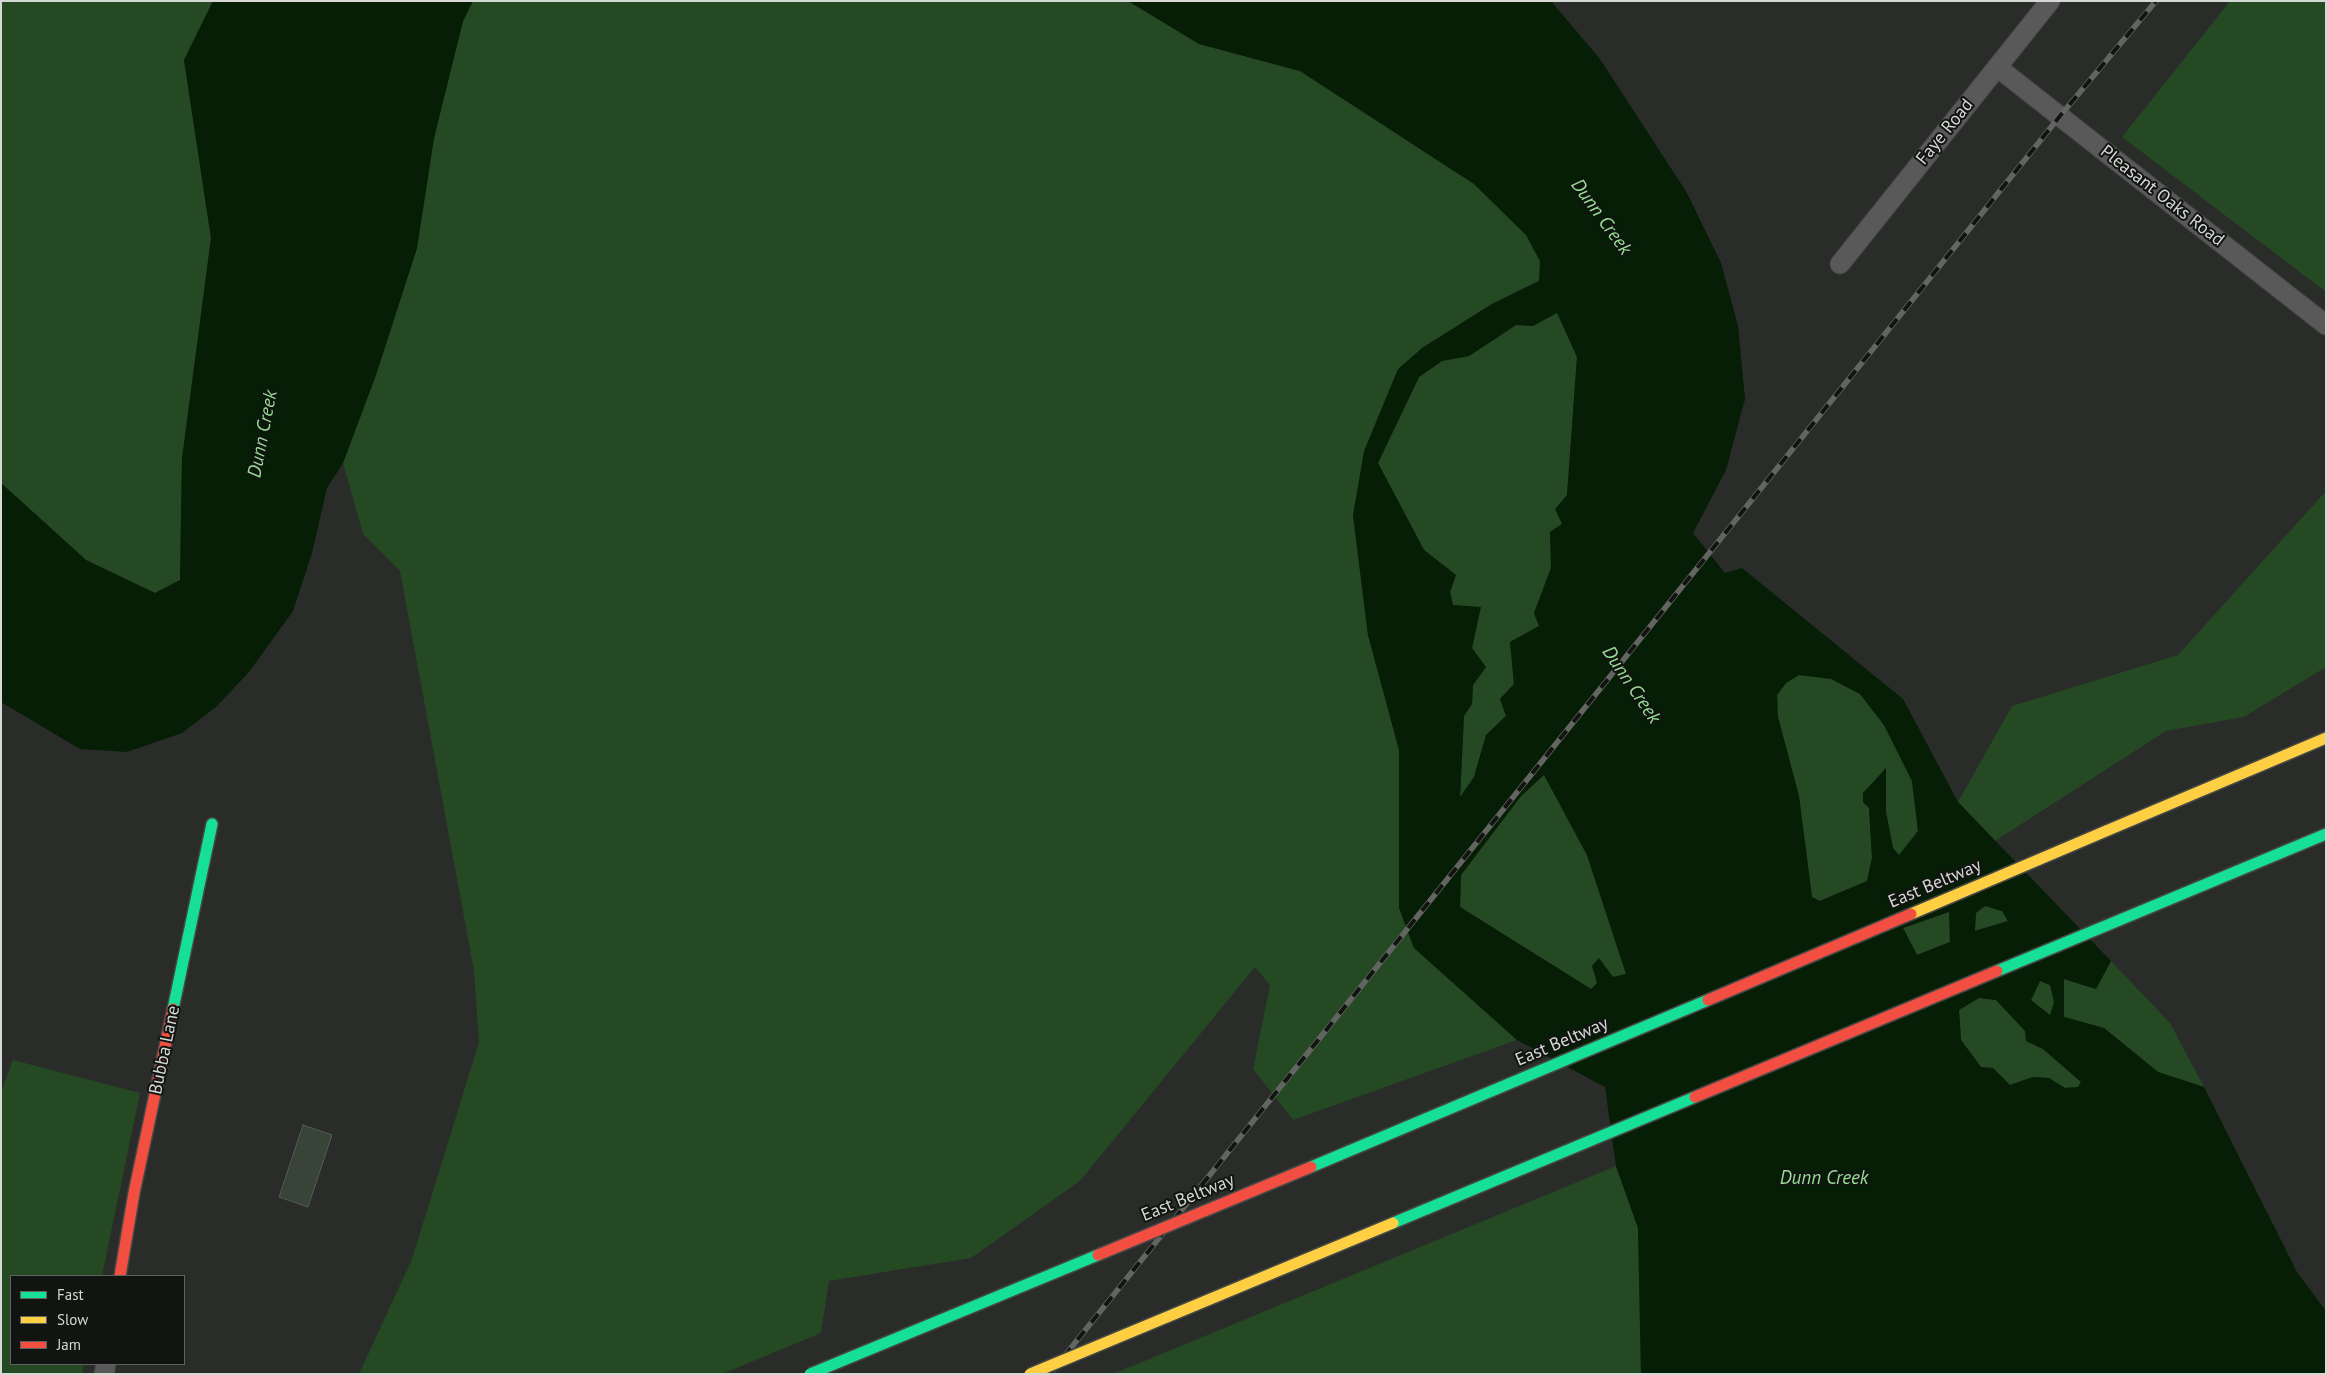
<!DOCTYPE html>
<style>
body{margin:0}
#map{position:relative;width:2327px;height:1375px;overflow:hidden;background:#292c29;font-family:"PT Sans",sans-serif}
canvas{display:block}
.frame{position:absolute;inset:0;border:2px solid #d5d8d5;pointer-events:none}
.legend{position:absolute;left:10px;top:1275px;width:175px;height:90px;box-sizing:border-box;background:#121412;border:1px solid #606260;margin:0;padding:6px 9px;list-style:none;font-size:15px;color:#d5d8d5}
.legend li{display:flex;align-items:center;gap:10px;height:25px}
.legend b{width:25px;border:1px solid #606260}
</style>
<div id="map">
<canvas width="2327" height="1375"></canvas>
<div class="frame"></div>
<ul class="legend">
<li><b style="height:6px;background:#16e098"></b>Fast</li>
<li><b style="height:6px;background:#ffcf43"></b>Slow</li>
<li><b style="height:6px;background:#f24e42"></b>Jam</li>
</ul>
</div>
<script>
const context = document.querySelector('canvas').getContext('2d');
context.lineJoin = 'round';
function paint(path, color) { context.fillStyle = color; context.fill(path, 'evenodd'); }
const shape = rows => new Path2D(rows.map(r => 'M' + r).join(''));
function stroke(path, color, width, dash) { context.strokeStyle = color; context.lineWidth = width; context.lineCap = dash ? 'butt' : 'round'; context.setLineDash(dash || []); context.stroke(path); }
function drawText(font, color, halo, rows, align = 'center') {
  context.font = font + ' "PT Sans",sans-serif'; context.lineWidth = 4; context.setLineDash([]); context.textBaseline = 'middle'; context.strokeStyle = halo; context.fillStyle = color; for (const [text, x, y, turn = 0] of rows) {
    context.save(); context.translate(x, y); context.rotate((+turn || 0) * Math.PI / 180); context.textAlign = isNaN(turn) ? turn : align; if (halo) context.strokeText(text, 0, 0); context.fillText(text, 0, 0); context.restore();
  }
}
paint(shape([
 [1,1,213,1,184,60,211,238,182,459,180,580,155,593,86,560,1,483],
 [473,1,1128,1,1199,44,1300,71,1474,184,1526,235,1540,261,1540,280,1492,304,1422,348,1353,515,1368,635,1399,750,1399,908,1414,948,1517,1040,1293,1120,1253,1069,1270,985,1255,967,1080,1181,971,1258,829,1281,821,1333,722,1374,359,1374,412,1259,479,1042,474,971,400,571,363,534,343,463,376,375,417,248,434,138,463,21],
 [2230,1,2326,1,2326,292,2122,137],
 [1557,312,1577,357,1567,495,1562,524,1550,532,1551,568,1534,613,1539,626,1510,642,1514,684,1500,699,1506,716,1486,735,1474,777,1460,798,1464,716,1472,704,1473,685,1486,667,1472,648,1480,608,1453,605,1450,592,1456,575,1424,550,1378,463,1419,377,1442,361,1469,356,1516,325,1533,326],
 [2326,491,2326,667,2244,717,2166,731,1995,841,1958,802,2012,706,2178,655],
 [1799,675,1831,678,1860,694,1884,725,1912,781,1918,831,1899,856,1893,848,1886,812,1885,768,1863,802,1869,808,1872,858,1867,881,1819,901,1812,897,1799,796,1778,717,1777,695,1786,683],
 [1544,775,1587,855,1626,974,1613,977,1599,959,1597,983,1591,989,1460,907,1461,875,1521,796],
 [1986,906,2002,911,2008,921,1974,931,1976,912],
 [1949,912,1950,942,1917,955,1903,928],
 [2111,961,2170,1023,2204,1087,2158,1072,2104,1028,2064,1017,2064,979,2096,989],
 [2040,981,2050,985,2055,1002,2050,1016,2031,1000],
 [1979,998,1996,1000,2025,1031,2026,1041,2043,1049,2081,1082,2078,1087,2065,1088,2049,1078,2033,1077,2010,1085,1993,1068,1981,1067,1961,1040,1959,1010],
 [13,1060,140,1093,102,1276,11,1276,11,1364,84,1364,82,1374,1,1374,1,1092],
 [1616,1166,1638,1228,1641,1374,1113,1374]
]), '#244923');
paint(shape([
 [213,1,473,1,463,21,434,138,417,248,376,375,343,463,327,488,312,553,293,611,249,672,216,707,182,733,127,752,80,749,1,702,1,483,86,560,155,593,180,580,182,459,211,238,184,60],
 [1128,1,1551,1,1600,59,1687,193,1721,263,1738,326,1745,399,1726,470,1693,533,1725,573,1742,568,1903,699,1958,802,2111,961,2096,989,2064,979,2064,1017,2104,1028,2158,1072,2204,1087,2297,1272,2326,1311,2326,1374,1641,1374,1638,1228,1616,1166,1605,1087,1517,1040,1414,948,1399,908,1399,750,1368,635,1353,515,1364,451,1398,369,1422,348,1492,304,1539,281,1540,261,1526,235,1474,184,1300,71,1199,44],
 [1557,313,1577,357,1567,495,1555,509,1562,524,1550,532,1551,568,1534,613,1539,626,1510,642,1514,684,1500,699,1506,716,1486,735,1474,777,1460,797,1464,716,1472,704,1473,685,1486,667,1472,648,1481,607,1453,605,1450,592,1456,575,1424,550,1378,463,1419,377,1442,361,1469,356,1516,325,1533,326],
 [1799,675,1831,679,1860,694,1884,725,1912,781,1918,831,1899,855,1893,848,1886,812,1886,768,1863,793,1863,802,1869,808,1872,858,1867,881,1820,901,1812,897,1799,796,1778,717,1777,695,1786,683],
 [1544,775,1587,855,1626,974,1613,977,1599,958,1592,966,1597,983,1591,989,1460,907,1461,875,1521,796],
 [1985,906,2002,911,2008,921,1975,931,1976,913],
 [1949,912,1950,942,1917,955,1903,928],
 [2040,981,2050,985,2054,1002,2050,1015,2031,1000],
 [1979,998,1996,1000,2025,1031,2026,1041,2043,1049,2081,1082,2078,1087,2065,1088,2049,1078,2033,1077,2010,1085,1993,1068,1981,1067,1961,1040,1959,1010]
]), '#061e06');
const building = shape([
 [303,1125,332,1135,308,1207,279,1197,303,1125]
]);
paint(building, '#394438');
stroke(building, '#565856', 1);
const street = shape([
 [1997,67,2326,325],
 [1840,264,2050,1],
 [104,1374,106,1364]
]);
const fast = shape([
 [2151,907,2326,834],
 [173,1009,212,824]
]);
const slow = shape([
 [2106,831,2326,738]
]);
const jam = shape([
 [120,1276,134,1193,173,1009]
]);
stroke(street, '#454845', 21);
stroke(fast, '#454845', 14);
stroke(slow, '#454845', 14);
stroke(jam, '#454845', 14);
stroke(street, '#585958', 19);
stroke(fast, '#16e098', 11);
stroke(slow, '#ffcf43', 11);
stroke(jam, '#f24e42', 11);
const rail = shape([
 [1050,1374,2060,116,2156,1]
]);
stroke(rail, '#636563', 5.5);
stroke(rail, '#121412', 4, [11]);
const fastBridge = shape([
 [1997,971,2151,907],
 [1311,1167,1708,1000],
 [1393,1223,1695,1097],
 [810,1374,1098,1255]
]);
const slowBridge = shape([
 [1911,914,2106,831],
 [1030,1374,1393,1223]
]);
const jamBridge = shape([
 [1708,1000,1911,914],
 [1695,1097,1997,971],
 [1098,1255,1311,1167]
]);
stroke(fastBridge, '#454845', 14, []);
stroke(slowBridge, '#454845', 14, []);
stroke(jamBridge, '#454845', 14, []);
stroke(fastBridge, '#16e098', 11);
stroke(slowBridge, '#ffcf43', 11);
stroke(jamBridge, '#f24e42', 11);
drawText('18px', '#d5d8d5', '#121412', [
 ["Faye Road",1945,132,-51],
 ["Pleasant Oaks Road",2162,196,38],
 ["East Beltway",1935,884,-23],
 ["East Beltway",1562,1042,-23],
 ["Bubba Lane",165,1050,-78],
 ["East Beltway",1188,1198,-22]
]);
drawText('italic 19px', '#95df91', '#121412', [
 ["Dunn Creek",1601,217,54],
 ["Dunn Creek",263,434,-79],
 ["Dunn Creek",1631,685,56],
 ["Dunn Creek",1824,1179]
]);
</script>
